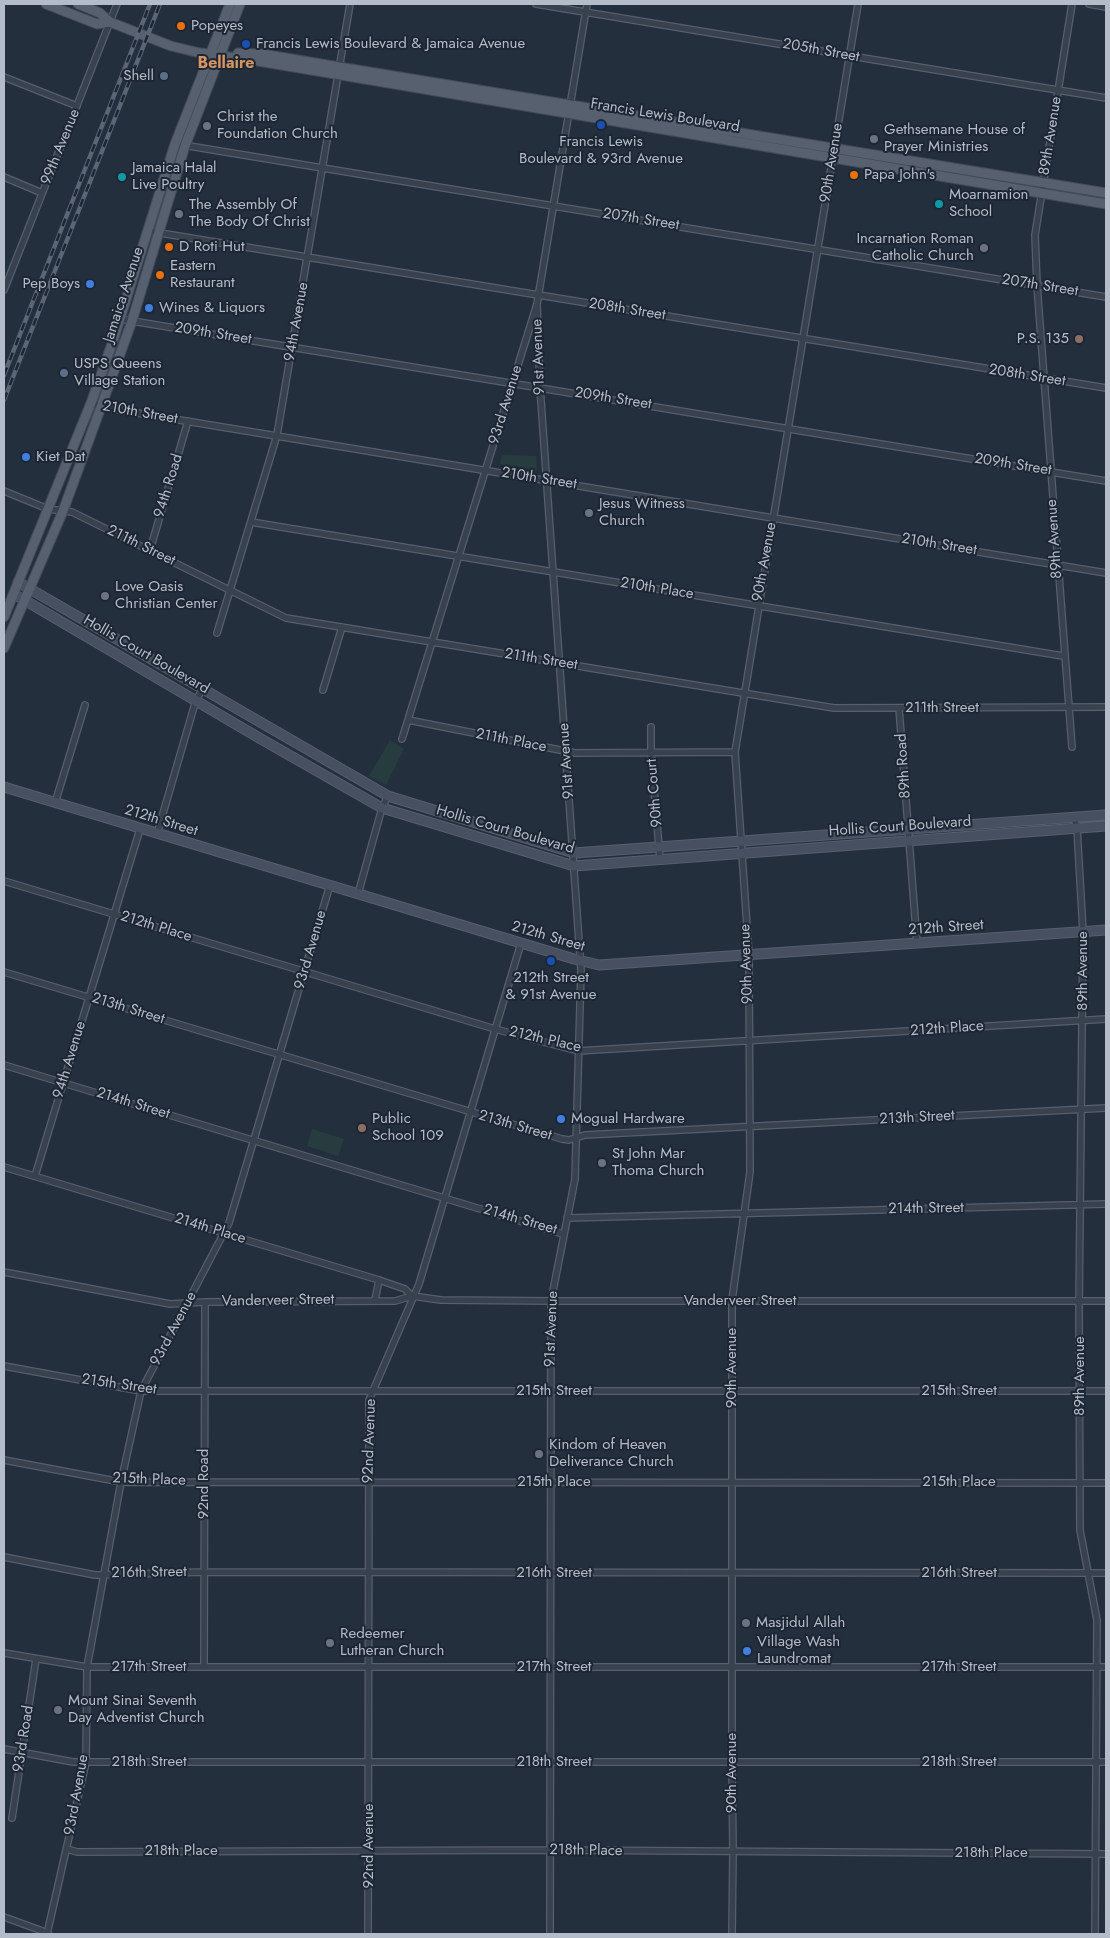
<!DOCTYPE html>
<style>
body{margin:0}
#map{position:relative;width:1110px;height:1938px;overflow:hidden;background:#242f3e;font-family:Jost,sans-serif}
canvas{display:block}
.frame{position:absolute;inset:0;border:5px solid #b4bcc9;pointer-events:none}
</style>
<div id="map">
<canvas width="1110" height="1938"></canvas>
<div class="frame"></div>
</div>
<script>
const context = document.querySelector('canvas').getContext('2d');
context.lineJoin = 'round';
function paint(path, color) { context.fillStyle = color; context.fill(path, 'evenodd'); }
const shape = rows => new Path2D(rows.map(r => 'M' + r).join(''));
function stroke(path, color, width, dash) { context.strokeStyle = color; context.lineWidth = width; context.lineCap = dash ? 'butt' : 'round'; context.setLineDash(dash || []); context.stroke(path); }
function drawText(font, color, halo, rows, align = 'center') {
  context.font = font + ' Jost,sans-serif'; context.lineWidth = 4; context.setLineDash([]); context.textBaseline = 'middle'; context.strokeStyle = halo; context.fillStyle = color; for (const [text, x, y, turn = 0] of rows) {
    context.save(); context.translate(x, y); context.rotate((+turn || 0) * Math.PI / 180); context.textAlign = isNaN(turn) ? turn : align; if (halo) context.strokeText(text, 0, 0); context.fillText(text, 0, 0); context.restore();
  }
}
paint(shape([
 [502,455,536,456,537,470,500,464],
 [390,740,404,749,386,785,369,776],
 [312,1129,344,1139,338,1156,307,1146]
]), '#263c3f');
const street = shape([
 [536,4,1106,98],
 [1089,4,1106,7],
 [4,77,77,106],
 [183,145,1106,297],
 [4,177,42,193],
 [148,231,1106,388],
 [4,290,117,4],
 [537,304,540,387,581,970,575,1179,551,1301,550,1934],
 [120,319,1106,481],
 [91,403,101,407,1106,573],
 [4,491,48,509,72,512,286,618,834,708,1106,707],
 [251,522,1063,656],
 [150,550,188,421],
 [217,633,277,435,350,4],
 [323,690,342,627],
 [899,708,917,944],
 [408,720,575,753,735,752],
 [651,727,651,753,660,859],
 [402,739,537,304,587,4],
 [1072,747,1037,285,1035,235,1072,4],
 [55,803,85,705],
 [1074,817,1077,828,1083,932,1079,1309,1080,1530,1097,1620,1095,1934],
 [157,834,196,700,202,690],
 [4,881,495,1029,578,1051,1106,1019],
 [358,894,382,808,388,796],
 [4,972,562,1139,569,1140,585,1135,1106,1108],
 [4,1065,563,1234],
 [4,1167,379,1280,405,1289,412,1296],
 [35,1176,140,829],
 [567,1218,1106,1204],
 [4,1272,170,1304,205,1302,395,1301,412,1296,441,1300,551,1301,1106,1301],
 [375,1300,379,1280],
 [4,1366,141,1391,1106,1391],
 [4,1460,121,1482,1106,1483],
 [4,1557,95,1575,204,1572,1106,1573],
 [4,1653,87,1667,1106,1667],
 [204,1667,205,1302],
 [4,1749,73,1762,1106,1762],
 [12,1818,36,1659],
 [67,1849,77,1852,551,1850,1106,1854],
 [4,1917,48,1933],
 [47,1934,86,1762,87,1667,121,1482,141,1391,229,1223,330,885],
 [368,1934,369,1400,419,1284,521,943],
 [732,1934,733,1852,732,1762,732,1300,750,1172,749,956,735,752,858,4]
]);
const secondary = shape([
 [18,582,388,796,574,853,1106,815],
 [14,594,261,739,382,808,574,866,1106,826],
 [4,787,574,959,599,965,1106,930]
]);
const primary = shape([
 [46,4,97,24,110,22,171,46,200,53,258,61,1106,204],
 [78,4,100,13,110,22],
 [238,53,262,54,339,67,1106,193],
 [4,617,91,403,113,341,175,144,230,4],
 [4,648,63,511,101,407,132,321,185,146,240,4]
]);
stroke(street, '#565f6c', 8);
stroke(secondary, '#565f6c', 11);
stroke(primary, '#414a57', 11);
stroke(street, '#38414e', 5.5);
stroke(secondary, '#465061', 9);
stroke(primary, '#56606e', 9);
const rail = shape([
 [4,375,150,4],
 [4,400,160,4]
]);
stroke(rail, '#5a6575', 4.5);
stroke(rail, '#1d2633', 2.5, [8]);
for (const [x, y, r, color] of [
 [181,26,5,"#e8710a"],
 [246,44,5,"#1a4fb4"],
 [164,76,5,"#5c6f8a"],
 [601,125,5,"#1a4fb4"],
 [207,126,5,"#6b7280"],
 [874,139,5,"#6b7280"],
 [854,175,5,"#e8710a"],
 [122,177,5,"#0f9aa8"],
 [939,204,5,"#0f9aa8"],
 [179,214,5,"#6b7280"],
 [169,247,5,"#e8710a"],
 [984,248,5,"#6b7280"],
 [160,275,5,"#e8710a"],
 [90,284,5,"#3f7fe0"],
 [149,308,5,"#3f7fe0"],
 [1079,339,5,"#8d6e63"],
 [64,373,5,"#5c6f8a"],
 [26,457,5,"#3f7fe0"],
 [589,513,5,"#6b7280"],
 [105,596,5,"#6b7280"],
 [551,961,5,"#1a4fb4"],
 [561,1119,5,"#3f7fe0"],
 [362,1128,5,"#8d6e63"],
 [602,1163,5,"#6b7280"],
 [539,1454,5,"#6b7280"],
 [746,1623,5,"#6b7280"],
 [330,1643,5,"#6b7280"],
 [747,1651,5,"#3f7fe0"],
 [58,1710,5,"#6b7280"]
]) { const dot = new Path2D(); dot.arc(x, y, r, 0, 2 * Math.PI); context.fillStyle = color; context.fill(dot); stroke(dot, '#1d2633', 2); }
drawText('15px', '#b4bcc9', '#1d2633', [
 ["Popeyes",191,26],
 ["Francis Lewis Boulevard & Jamaica Avenue",256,44],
 ["Shell",154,76,"right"],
 ["Christ the",217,117],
 ["Foundation Church",217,134],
 ["Gethsemane House of",884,130],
 ["Prayer Ministries",884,147],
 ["Francis Lewis",601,142,"center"],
 ["Boulevard & 93rd Avenue",601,159,"center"],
 ["Jamaica Halal",132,168],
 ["Live Poultry",132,185],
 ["Papa John's",864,175],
 ["Moarnamion",949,195],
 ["School",949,212],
 ["The Assembly Of",189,205],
 ["The Body Of Christ",189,222],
 ["Incarnation Roman",974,239,"right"],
 ["Catholic Church",974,256,"right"],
 ["D Roti Hut",179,247],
 ["Eastern",170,266],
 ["Restaurant",170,283],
 ["Pep Boys",80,284,"right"],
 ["Wines & Liquors",159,308],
 ["P.S. 135",1069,339,"right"],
 ["USPS Queens",74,364],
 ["Village Station",74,381],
 ["Kiet Dat",36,457],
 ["Jesus Witness",599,504],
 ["Church",599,521],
 ["Love Oasis",115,587],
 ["Christian Center",115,604],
 ["212th Street",551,978,"center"],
 ["& 91st Avenue",551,995,"center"],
 ["Public",372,1119],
 ["School 109",372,1136],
 ["Mogual Hardware",571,1119],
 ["St John Mar",612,1154],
 ["Thoma Church",612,1171],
 ["Kindom of Heaven",549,1445],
 ["Deliverance Church",549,1462],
 ["Masjidul Allah",756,1623],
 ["Redeemer",340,1634],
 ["Lutheran Church",340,1651],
 ["Village Wash",757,1642],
 ["Laundromat",757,1659],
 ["Mount Sinai Seventh",68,1701],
 ["Day Adventist Church",68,1718]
], 'left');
drawText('15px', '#b4bcc9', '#1d2633', [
 ["205th Street",821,51,10],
 ["Francis Lewis Boulevard",665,116,9],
 ["89th Avenue",1051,136,-81],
 ["99th Avenue",61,147,-68],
 ["90th Avenue",832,163,-81],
 ["207th Street",641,220,9],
 ["207th Street",1040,286,9],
 ["Jamaica Avenue",124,295,-72],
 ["208th Street",627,310,9],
 ["94th Avenue",297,322,-80],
 ["209th Street",213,334,9],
 ["91st Avenue",539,357,-92],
 ["208th Street",1027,376,9],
 ["209th Street",613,399,9],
 ["93rd Avenue",506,405,-73],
 ["210th Street",140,413,10],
 ["209th Street",1013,465,9],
 ["210th Street",539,479,9],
 ["94th Road",169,486,-73],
 ["89th Avenue",1055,539,-94],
 ["210th Street",939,545,9],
 ["211th Street",141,546,26],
 ["90th Avenue",765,562,-80],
 ["210th Place",657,589,9],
 ["Hollis Court Boulevard",146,655,30],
 ["211th Street",541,660,9],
 ["211th Street",942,708],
 ["211th Place",511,741,11],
 ["91st Avenue",567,761,-94],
 ["89th Road",904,766,-94],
 ["90th Court",655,793,-95],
 ["212th Street",161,821,17],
 ["Hollis Court Boulevard",900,827,-4],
 ["Hollis Court Boulevard",505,830,16],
 ["212th Place",156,927,17],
 ["212th Street",946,928,-4],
 ["212th Street",548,937,16],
 ["93rd Avenue",311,950,-74],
 ["90th Avenue",747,964,-92],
 ["89th Avenue",1083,971,-90],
 ["213th Street",128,1009,17],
 ["212th Place",947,1029,-4],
 ["212th Place",545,1040,13],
 ["94th Avenue",70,1060,-73],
 ["214th Street",133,1104,17],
 ["213th Street",917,1118,-3],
 ["213th Street",515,1126,16],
 ["214th Street",926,1209,-1],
 ["214th Street",520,1220,16],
 ["214th Place",210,1229,17],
 ["Vanderveer Street",278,1301,-1],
 ["Vanderveer Street",740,1301],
 ["93rd Avenue",174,1329,-62],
 ["91st Avenue",552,1329,-88],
 ["90th Avenue",732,1368,-90],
 ["89th Avenue",1080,1376,-90],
 ["215th Street",119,1385,8],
 ["215th Street",554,1391],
 ["215th Street",959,1391],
 ["92nd Avenue",370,1441,-88],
 ["215th Place",149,1480,2],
 ["215th Place",554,1482],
 ["215th Place",959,1482],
 ["92nd Road",204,1484,-90],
 ["216th Street",149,1573,-1],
 ["216th Street",554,1573],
 ["216th Street",959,1573],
 ["217th Street",149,1667],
 ["217th Street",554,1667],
 ["217th Street",959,1667],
 ["93rd Road",24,1739,-81],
 ["218th Street",149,1762],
 ["218th Street",554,1762],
 ["218th Street",959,1762],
 ["90th Avenue",732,1773,-90],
 ["93rd Avenue",77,1795,-80],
 ["92nd Avenue",369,1846,-90],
 ["218th Place",181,1851],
 ["218th Place",586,1851,1],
 ["218th Place",991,1853]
]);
drawText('bold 16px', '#d59563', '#1d2633', [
 ["Bellaire",226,64]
]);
</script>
